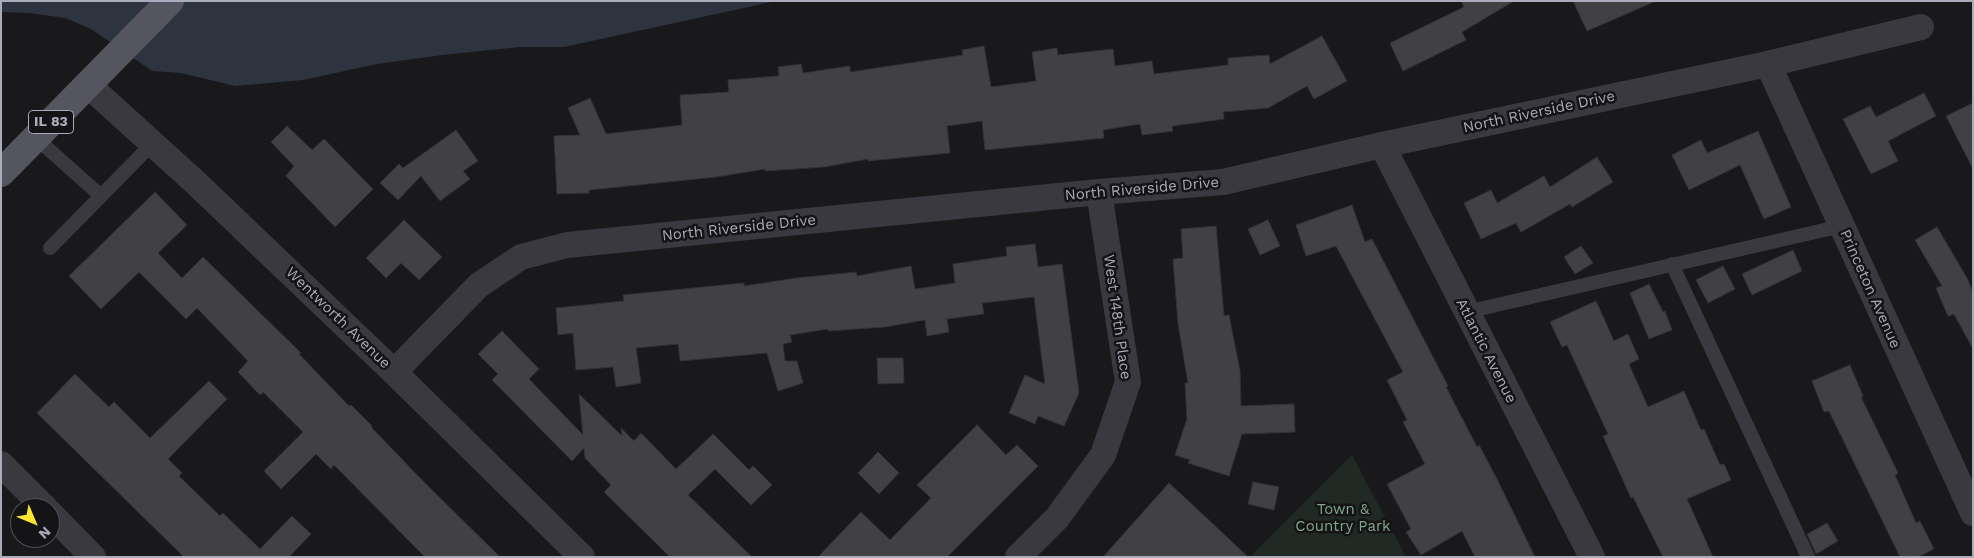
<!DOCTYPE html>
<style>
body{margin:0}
#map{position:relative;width:1974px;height:558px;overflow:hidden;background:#19181b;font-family:"Work Sans",sans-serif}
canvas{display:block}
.frame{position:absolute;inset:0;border:2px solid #aaacbb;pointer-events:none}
.north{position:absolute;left:10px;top:498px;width:50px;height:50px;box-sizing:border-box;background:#141316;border:1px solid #505058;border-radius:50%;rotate:135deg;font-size:14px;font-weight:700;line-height:20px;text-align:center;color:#aaacbb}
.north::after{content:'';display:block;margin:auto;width:18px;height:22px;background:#fce530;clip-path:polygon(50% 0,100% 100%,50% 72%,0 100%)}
</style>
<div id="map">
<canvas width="1974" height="558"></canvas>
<div class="frame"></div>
<div class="north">N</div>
</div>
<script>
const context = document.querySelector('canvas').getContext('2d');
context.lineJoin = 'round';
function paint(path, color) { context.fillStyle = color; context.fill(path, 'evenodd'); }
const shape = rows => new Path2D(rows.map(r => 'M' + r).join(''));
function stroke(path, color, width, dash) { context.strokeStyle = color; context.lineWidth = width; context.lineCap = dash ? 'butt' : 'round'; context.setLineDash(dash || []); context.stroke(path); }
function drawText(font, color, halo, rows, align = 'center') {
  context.font = font + ' "Work Sans",sans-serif'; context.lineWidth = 5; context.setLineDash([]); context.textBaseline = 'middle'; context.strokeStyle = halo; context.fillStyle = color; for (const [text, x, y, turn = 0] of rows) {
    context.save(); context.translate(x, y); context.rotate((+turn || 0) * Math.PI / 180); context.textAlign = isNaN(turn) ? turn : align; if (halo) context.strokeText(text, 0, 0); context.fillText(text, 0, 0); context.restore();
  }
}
paint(shape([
 [1352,455,1406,557,1250,557]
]), '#202923');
paint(shape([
 [1,1,776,1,564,47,520,47,442,55,377,64,303,80,235,86,181,73,152,71,91,29,65,18,29,13,1,12]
]), '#2d3440');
const building = shape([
 [1461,1,1514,1,1462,32,1466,40,1403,71,1390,43,1464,7,1461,1],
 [1573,1,1656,1,1587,31,1573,1],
 [1322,36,1347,81,1314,99,1307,86,1268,108,1223,112,1224,119,1172,126,1173,131,1142,135,1140,124,1103,130,1104,138,985,150,982,121,947,126,950,153,868,161,868,159,824,167,765,171,765,169,716,177,589,190,589,193,557,194,554,136,580,135,568,108,590,98,606,134,682,125,680,95,729,92,728,80,779,76,778,67,801,64,803,73,850,66,850,72,963,55,962,50,984,46,991,87,1036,81,1032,52,1057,48,1058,55,1113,49,1115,66,1152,61,1154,74,1228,65,1228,58,1269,55,1270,64,1322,36],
 [1924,93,1936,116,1888,141,1898,161,1871,174,1843,119,1870,106,1876,117,1924,93],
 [1973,103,1973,169,1946,116,1973,103],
 [287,126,312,150,324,139,373,189,335,227,286,176,294,166,271,142,287,126],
 [456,130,478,161,463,171,470,179,440,201,421,176,398,200,380,183,399,164,403,168,456,130],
 [1758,131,1791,207,1764,219,1740,165,1689,190,1672,155,1701,140,1707,153,1758,131],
 [1597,157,1613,182,1572,207,1570,204,1521,232,1516,223,1481,239,1464,203,1491,190,1497,203,1544,176,1550,187,1597,157],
 [155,192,187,225,158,253,182,278,203,257,301,353,299,354,349,406,351,405,372,426,371,427,423,481,500,557,425,557,334,465,331,469,316,454,281,489,264,471,303,432,263,392,260,395,238,372,248,361,197,308,186,319,139,272,101,309,69,276,155,192],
 [1352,205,1365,242,1372,239,1448,386,1446,387,1477,447,1479,445,1496,477,1535,557,1475,557,1462,531,1421,555,1406,532,1411,529,1387,484,1425,464,1403,422,1407,420,1387,380,1403,372,1336,246,1306,256,1296,225,1352,205],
 [404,220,442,257,419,280,401,263,386,278,366,258,404,220],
 [1268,220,1280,246,1260,255,1248,229,1268,220],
 [1216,226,1224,316,1229,315,1240,371,1241,406,1294,404,1295,432,1242,434,1229,476,1188,463,1190,460,1175,455,1187,419,1185,383,1188,383,1178,324,1173,259,1183,258,1181,229,1216,226],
 [1937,227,1967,278,1973,293,1973,349,1954,314,1948,316,1936,288,1942,286,1915,240,1937,227],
 [1035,244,1038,267,1062,264,1079,393,1064,426,1038,416,1035,424,1009,413,1025,375,1045,384,1034,297,982,303,984,314,947,319,949,332,927,336,925,320,885,327,828,331,828,329,790,335,792,342,783,344,785,361,797,361,803,383,778,391,767,353,680,361,678,344,636,348,641,383,616,387,613,367,576,370,573,333,558,335,556,308,624,301,623,295,744,283,744,286,797,278,856,272,857,276,911,266,915,289,955,283,953,264,1007,256,1006,247,1035,244],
 [1581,246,1593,263,1575,274,1564,257,1581,246],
 [1793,250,1802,271,1752,295,1742,274,1793,250],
 [1723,266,1735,289,1708,303,1696,280,1723,266],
 [1649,284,1663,312,1665,311,1672,330,1649,339,1630,293,1649,284],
 [1596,301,1614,341,1628,334,1639,359,1629,364,1648,407,1684,391,1701,430,1704,429,1720,465,1724,464,1731,480,1687,499,1713,557,1663,557,1633,497,1631,498,1603,436,1608,434,1585,384,1567,345,1562,347,1550,322,1596,301],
 [502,331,539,369,529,379,583,435,579,394,622,436,621,428,634,441,641,433,676,469,713,434,749,470,753,466,772,485,751,505,715,469,688,495,752,557,670,557,604,492,611,485,585,458,584,448,572,461,492,380,498,374,478,354,502,331],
 [877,358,903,358,904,383,878,384,877,358],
 [1850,365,1863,396,1861,397,1898,473,1895,475,1916,523,1920,521,1934,549,1918,557,1900,557,1829,411,1824,412,1812,381,1850,365],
 [75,374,109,407,114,402,150,438,209,381,227,399,168,459,182,473,179,476,220,516,223,513,260,549,292,516,311,534,289,557,184,557,37,413,75,374],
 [977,425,1006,455,1017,445,1038,466,947,557,818,557,861,512,890,540,931,498,917,485,977,425],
 [878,452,899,473,879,494,858,473,878,452],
 [1253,482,1279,487,1274,510,1248,504,1253,482],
 [1169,483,1211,522,1248,557,1103,557,1169,483],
 [1827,523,1838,541,1816,554,1807,534,1827,523]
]);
paint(building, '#404045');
stroke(building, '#333237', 1);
stroke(shape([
 [36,138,101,196],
 [50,248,153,143],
 [1672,264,1808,557],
 [1466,312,1842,226]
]), '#3a3940', 14);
stroke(shape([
 [1768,64,1973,513],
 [88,85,196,183,394,372,582,557],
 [1382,145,1592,557],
 [394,372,479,285,521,257,567,245,1099,192,1223,182,1382,145,1768,64,1921,27],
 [1,464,45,508],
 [50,513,93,557],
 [1018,557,1057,518,1103,455,1128,382,1099,192]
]), '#3a3940', 26);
stroke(shape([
 [1,173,170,1]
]), '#55555f', 28);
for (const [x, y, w] of [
 [51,122,45]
]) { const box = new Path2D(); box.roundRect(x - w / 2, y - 11.5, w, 23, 4); context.fillStyle = '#141316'; context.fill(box); stroke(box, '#aaacbb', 1); }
drawText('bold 14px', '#aaacbb', null, [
 ["IL 83",51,122]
]);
drawText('15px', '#aaacbb', '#141316', [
 ["North Riverside Drive",1539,112,-12],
 ["North Riverside Drive",1142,189,-5],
 ["North Riverside Drive",739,228,-6],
 ["Princeton Avenue",1870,289,66],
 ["West 148th Place",1117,317,82],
 ["Wentworth Avenue",338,318,44],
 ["Atlantic Avenue",1486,351,63]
]);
drawText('15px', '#80a78b', '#141316', [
 ["Town &",1343,510],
 ["Country Park",1343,527]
]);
</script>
